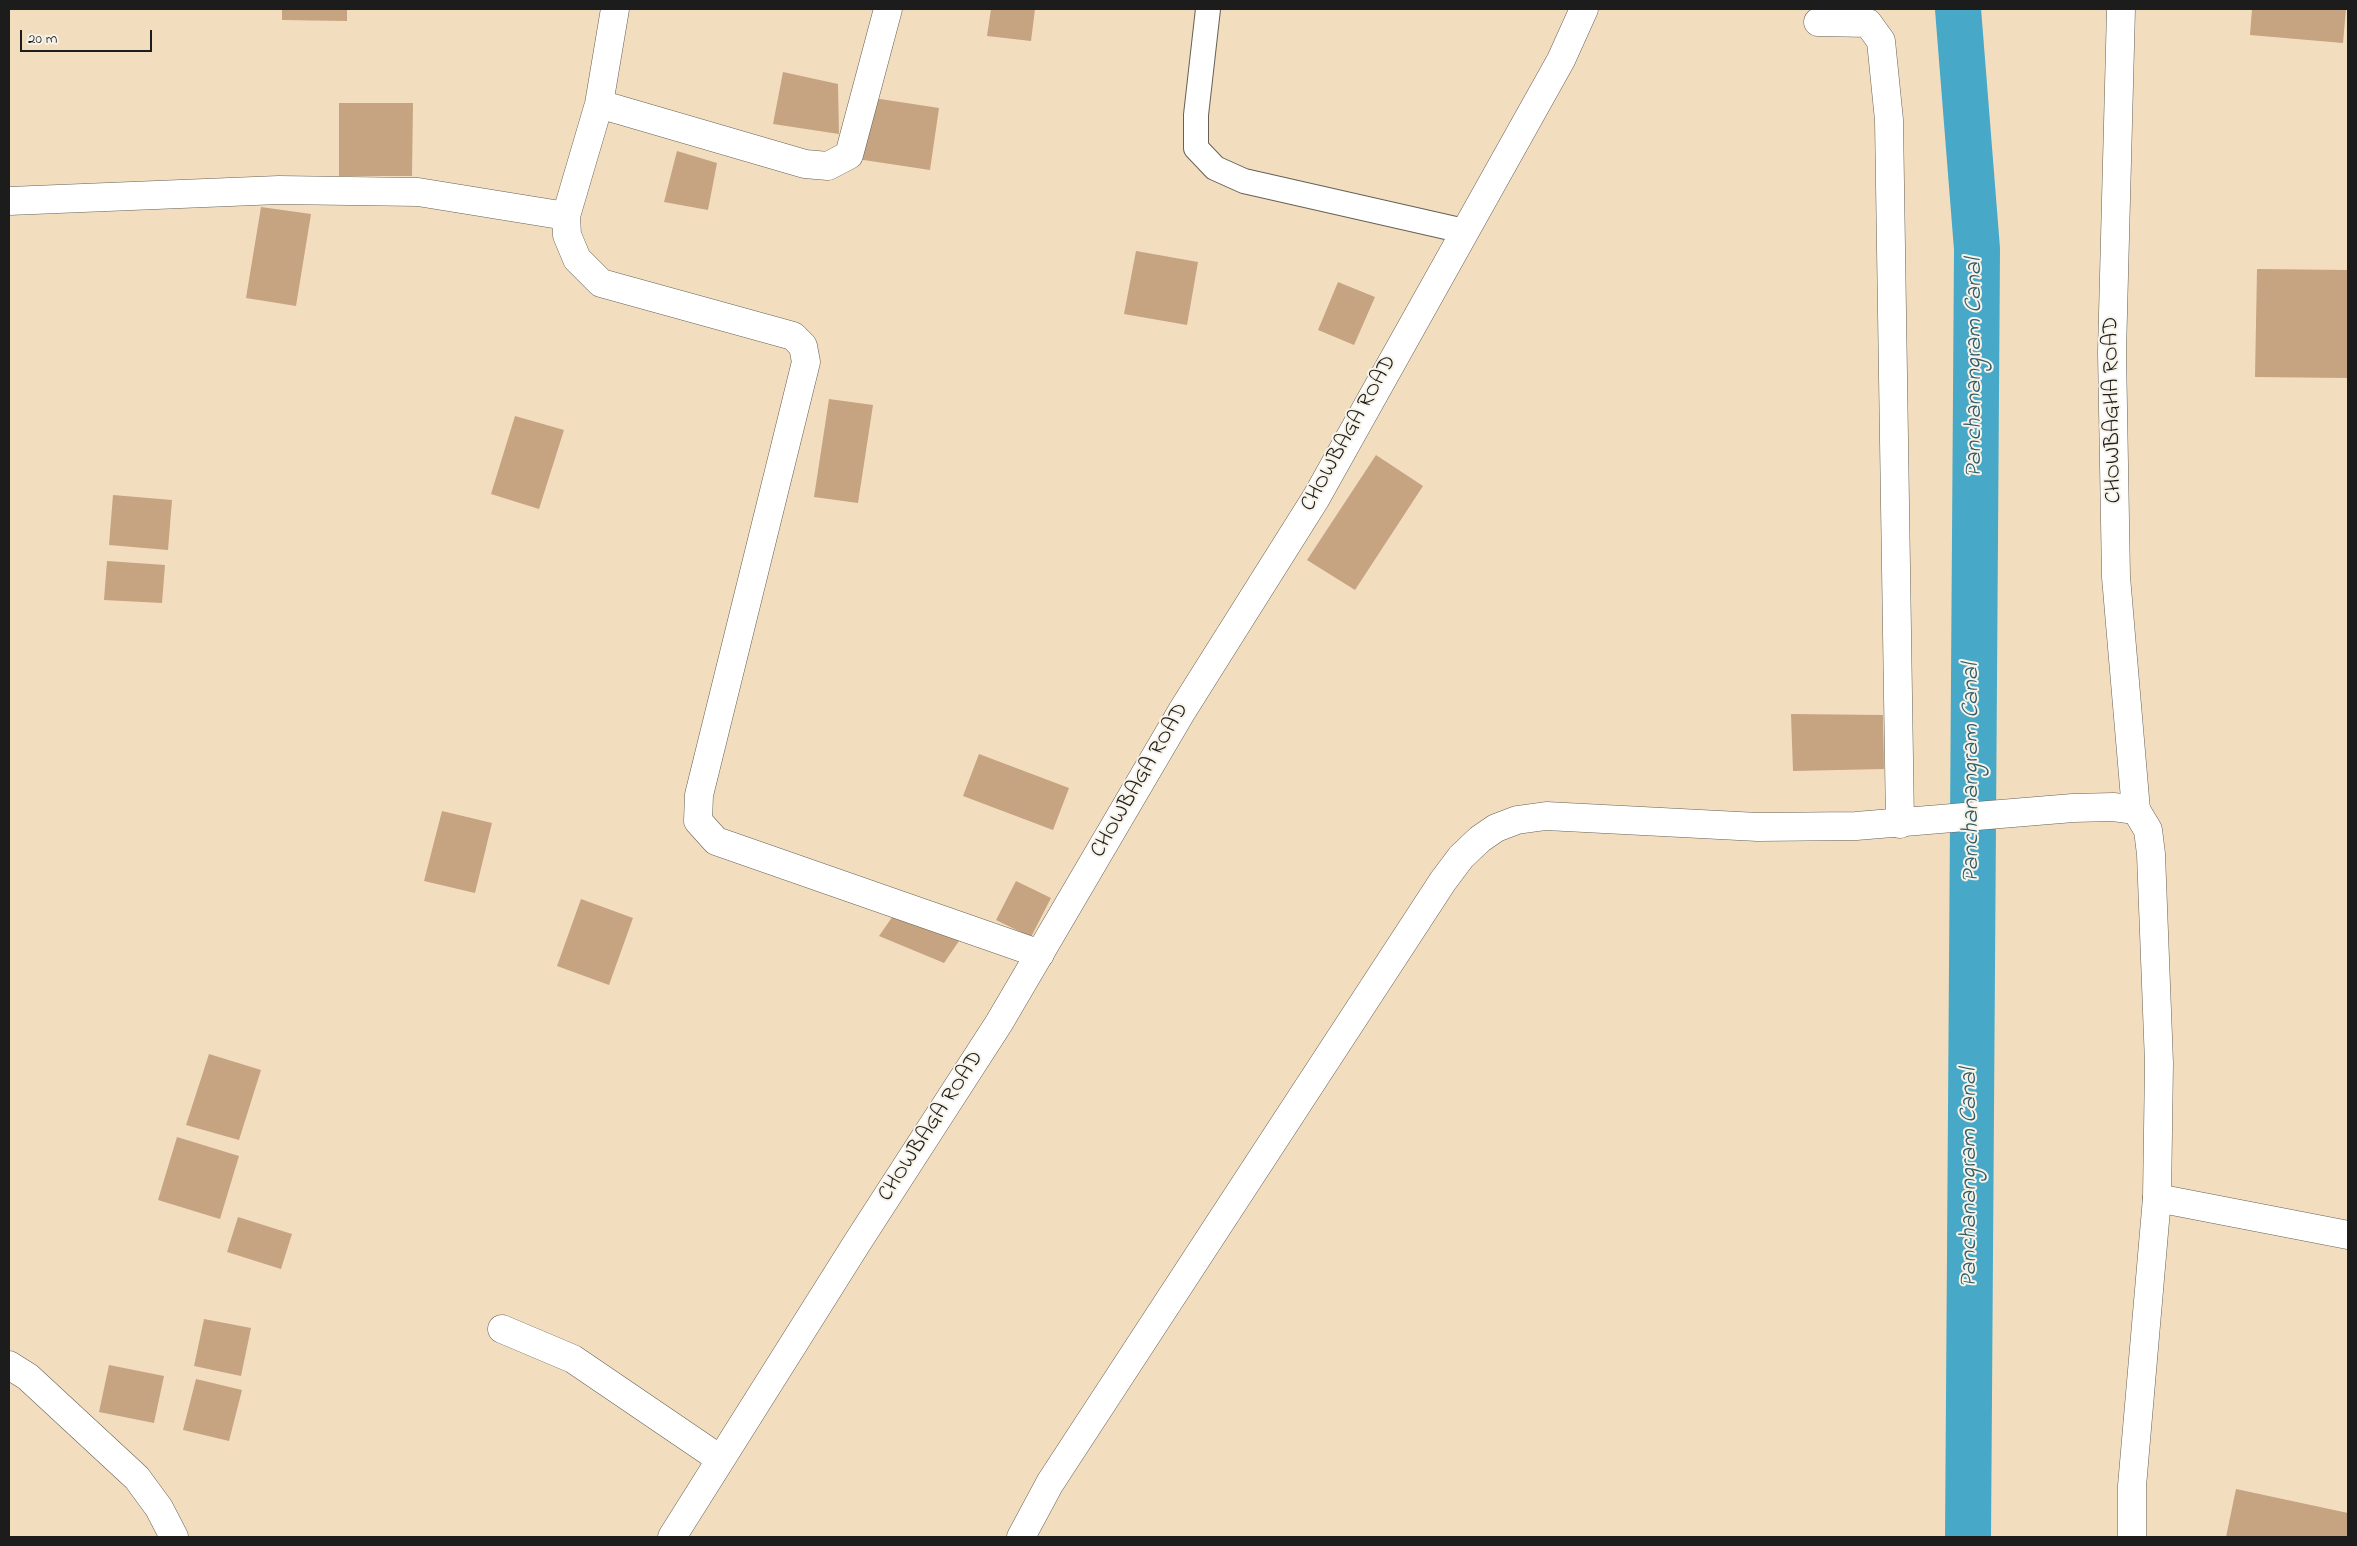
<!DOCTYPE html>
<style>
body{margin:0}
#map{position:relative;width:2357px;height:1546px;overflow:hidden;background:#f2debf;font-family:"Indie Flower",sans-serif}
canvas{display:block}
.frame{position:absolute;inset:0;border:10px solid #1c1c1c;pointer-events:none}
.scale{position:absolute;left:20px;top:30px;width:132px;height:22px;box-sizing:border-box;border:2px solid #1c1c1c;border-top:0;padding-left:6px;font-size:15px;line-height:18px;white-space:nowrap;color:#1c1c1c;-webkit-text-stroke:4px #f7f3e8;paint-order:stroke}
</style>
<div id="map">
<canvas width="2357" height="1546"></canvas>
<div class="frame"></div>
<div class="scale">20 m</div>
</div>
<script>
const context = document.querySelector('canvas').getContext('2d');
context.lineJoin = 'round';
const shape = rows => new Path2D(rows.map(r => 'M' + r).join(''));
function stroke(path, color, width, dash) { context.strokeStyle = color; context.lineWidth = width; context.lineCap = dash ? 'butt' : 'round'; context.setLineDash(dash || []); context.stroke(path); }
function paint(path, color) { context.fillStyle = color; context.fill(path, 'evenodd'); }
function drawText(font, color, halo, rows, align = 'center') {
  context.font = font + ' "Indie Flower",sans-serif'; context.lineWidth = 4; context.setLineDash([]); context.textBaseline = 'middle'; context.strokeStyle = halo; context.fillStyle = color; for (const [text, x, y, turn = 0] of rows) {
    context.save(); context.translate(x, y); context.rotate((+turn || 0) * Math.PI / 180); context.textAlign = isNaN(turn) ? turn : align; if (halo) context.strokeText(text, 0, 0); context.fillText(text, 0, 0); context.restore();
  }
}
stroke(shape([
 [1958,9,1977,249,1968,1537]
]), '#48a8c7', 46);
paint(shape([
 [282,9,347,9,347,21,282,20],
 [991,9,1035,9,1031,41,987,36],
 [2252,9,2346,9,2343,43,2250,35],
 [783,72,838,84,839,134,773,124],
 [867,97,939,108,930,170,857,159],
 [339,103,413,103,412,176,339,176],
 [677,151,717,163,708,210,664,202],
 [261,207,311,214,296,306,246,298],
 [1136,251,1198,262,1187,325,1124,314],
 [2257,269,2348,270,2348,378,2255,377],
 [1338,282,1375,297,1354,345,1318,330],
 [829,399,873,405,858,503,814,497],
 [515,416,564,430,539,509,491,494],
 [1376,455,1423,486,1355,590,1307,560],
 [113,495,172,500,168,550,109,545],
 [107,561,165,565,162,603,104,600],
 [1791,714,1883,715,1884,769,1793,771],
 [979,754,1069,788,1053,830,963,796],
 [442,811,492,823,475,893,424,881],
 [1016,881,1051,898,1031,937,996,920],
 [581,899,633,918,609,985,557,966],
 [895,913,959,941,944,963,879,936],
 [209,1054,261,1070,239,1140,186,1125],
 [177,1137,239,1156,220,1219,158,1200],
 [238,1217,292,1234,281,1269,227,1252],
 [204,1319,251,1328,241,1376,194,1366],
 [109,1365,164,1376,154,1423,99,1412],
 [196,1379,242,1390,229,1441,183,1430],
 [2236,1489,2348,1513,2348,1537,2226,1537]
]), '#c6a381');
const lane = shape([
 [1208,9,1196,115,1196,148,1215,168,1244,181,1464,231]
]);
const street = shape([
 [615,9,599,104,566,216,567,235,577,259,601,283,793,336,803,346,806,362,699,795,698,821,716,841,1040,954],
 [2121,9,2112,352,2116,577,2136,810],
 [1818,22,1868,23,1881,41,1889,120,1900,824],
 [599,104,805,164,828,166,849,155,888,9],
 [9,201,279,190,418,192,566,216],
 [2157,1198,2348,1235],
 [502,1329,573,1359,720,1459],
 [9,1365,28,1377,137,1478,159,1508,174,1537]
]);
const secondary = shape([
 [672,1537,857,1243,999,1023,1182,711,1316,498,1561,60,1584,9],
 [1021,1537,1050,1483,1443,881,1461,857,1480,839,1496,828,1517,820,1546,816,1758,827,1856,826,2073,808,2113,807,2136,810,2148,830,2151,854,2159,1063,2157,1198,2132,1486,2132,1537]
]);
stroke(lane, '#676055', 26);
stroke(street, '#676055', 29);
stroke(secondary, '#676055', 29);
stroke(lane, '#fff', 24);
stroke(street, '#fff', 28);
stroke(secondary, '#fff', 28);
drawText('22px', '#1c1c1c', '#f7f3e8', [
 ["CHOWBAGHA ROAD",2114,410,-91],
 ["CHOWBAGA ROAD",1350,434,-61],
 ["CHOWBAGA ROAD",1141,781,-60],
 ["CHOWBAGA ROAD",932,1127,-57]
]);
drawText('italic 24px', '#305b69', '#f7f3e8', [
 ["Panchanangram Canal",1976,368,-90],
 ["Panchanangram Canal",1973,773,-90],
 ["Panchanangram Canal",1971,1178,-90]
]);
</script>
